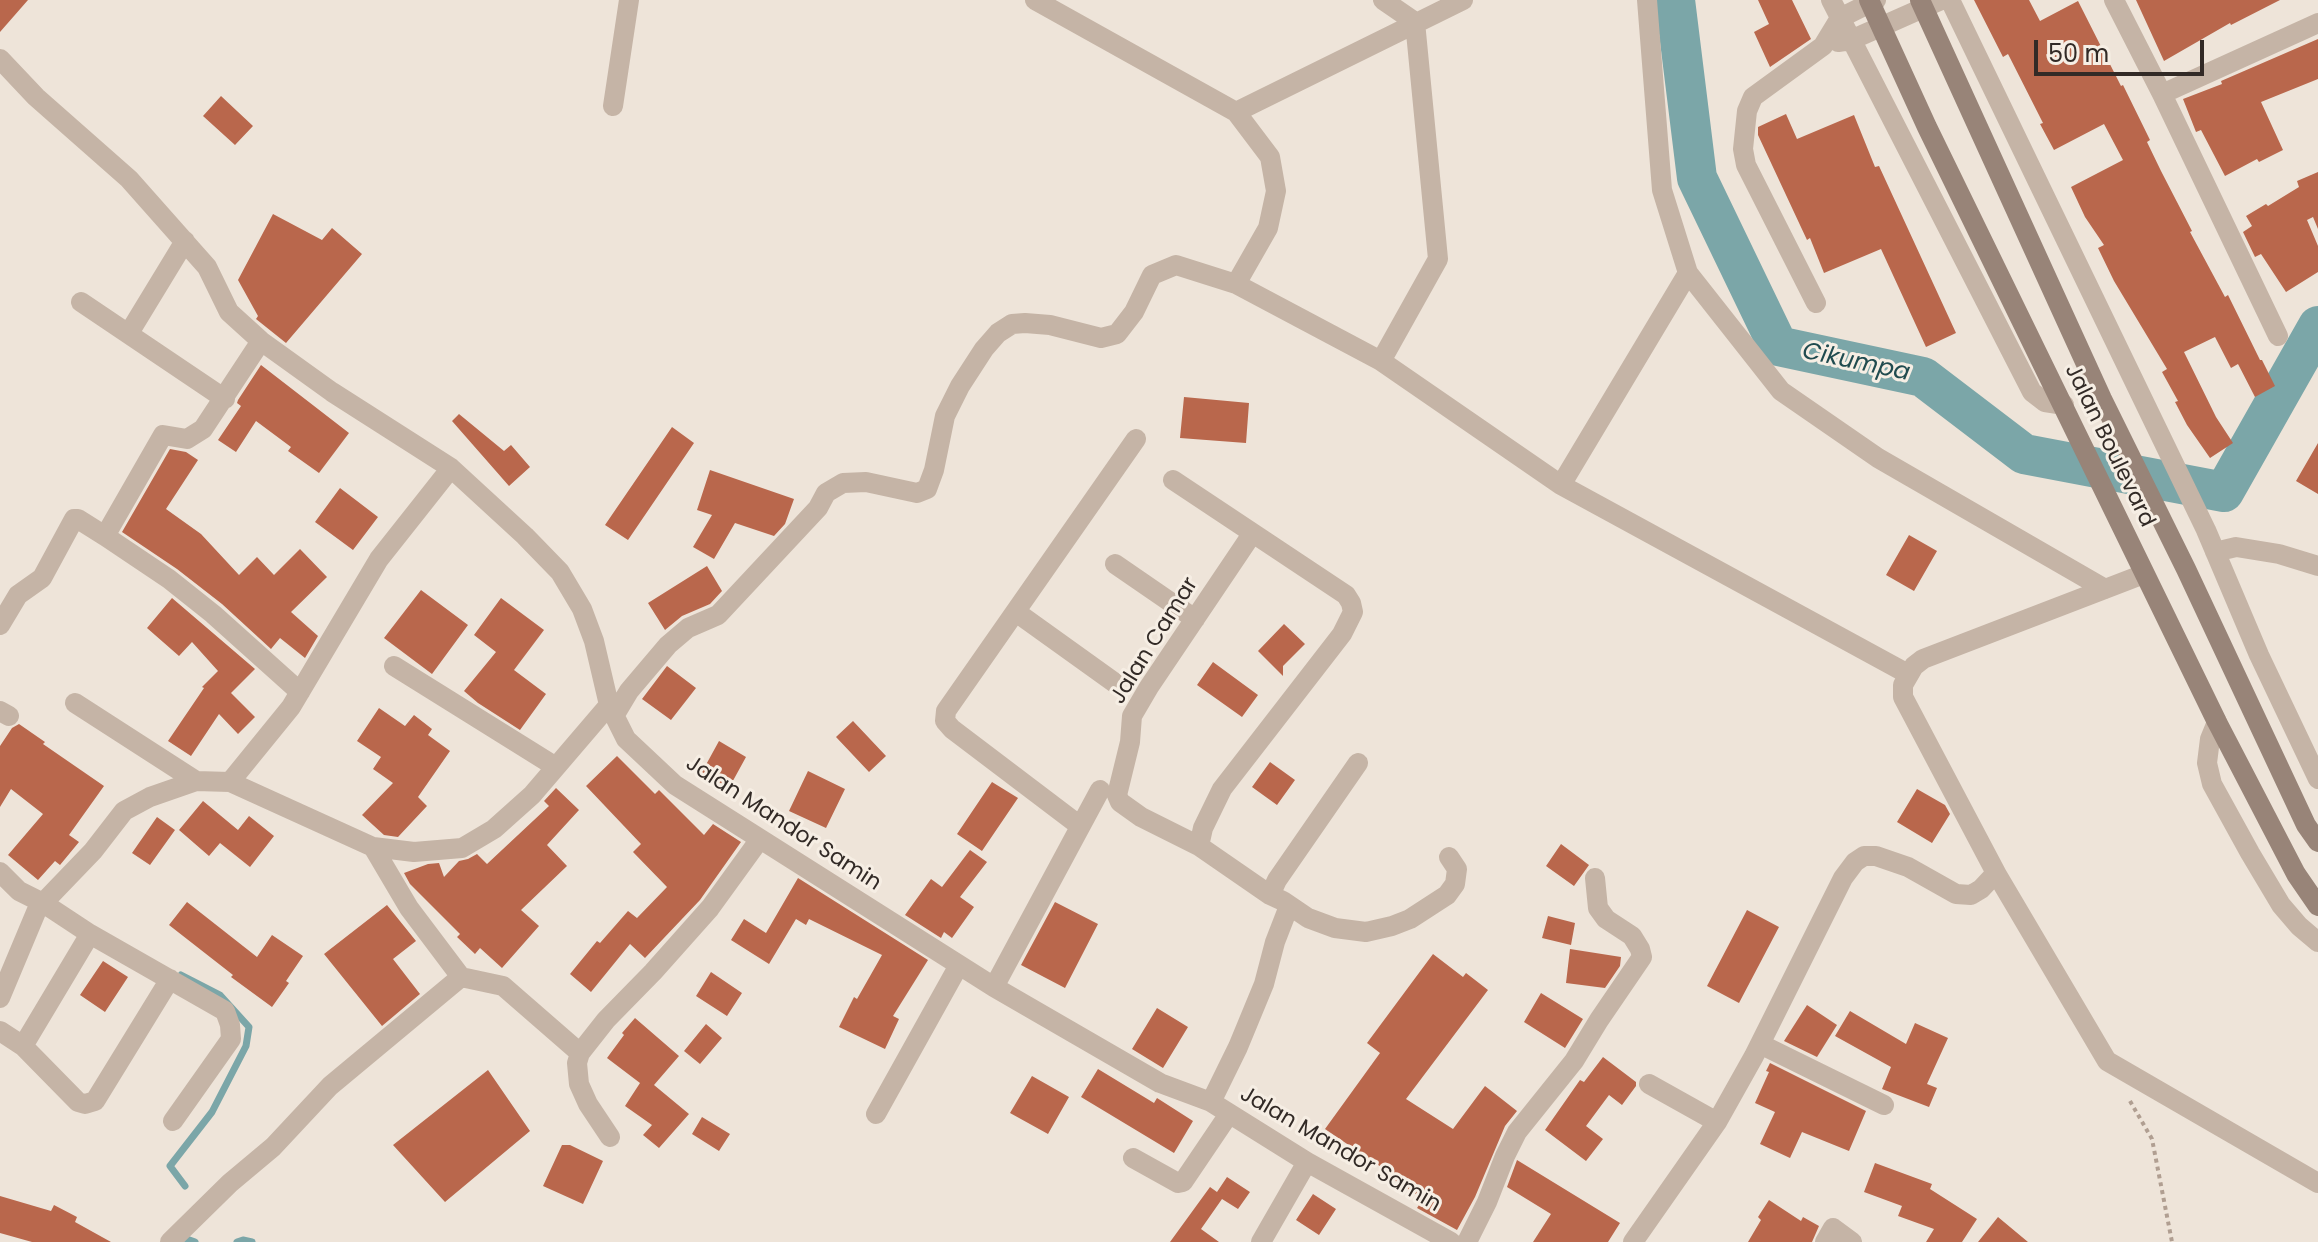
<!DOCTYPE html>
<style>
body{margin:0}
#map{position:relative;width:2318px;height:1242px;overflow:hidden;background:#eee4d9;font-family:Poppins,sans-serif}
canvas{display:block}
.scale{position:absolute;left:2034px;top:40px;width:170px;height:36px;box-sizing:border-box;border:4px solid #322a26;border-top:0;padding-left:10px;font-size:24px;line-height:28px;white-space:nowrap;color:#322a26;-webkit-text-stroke:6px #f6eee4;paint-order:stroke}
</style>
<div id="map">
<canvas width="2318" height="1242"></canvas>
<div class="scale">50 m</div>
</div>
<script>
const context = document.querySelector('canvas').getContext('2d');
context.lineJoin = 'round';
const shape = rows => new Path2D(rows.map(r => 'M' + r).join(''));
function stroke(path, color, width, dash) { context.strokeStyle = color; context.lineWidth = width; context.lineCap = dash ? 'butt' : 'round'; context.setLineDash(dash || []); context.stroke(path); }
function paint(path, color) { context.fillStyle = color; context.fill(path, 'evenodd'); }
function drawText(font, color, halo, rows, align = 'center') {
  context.font = font + ' Poppins,sans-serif'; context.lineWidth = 6; context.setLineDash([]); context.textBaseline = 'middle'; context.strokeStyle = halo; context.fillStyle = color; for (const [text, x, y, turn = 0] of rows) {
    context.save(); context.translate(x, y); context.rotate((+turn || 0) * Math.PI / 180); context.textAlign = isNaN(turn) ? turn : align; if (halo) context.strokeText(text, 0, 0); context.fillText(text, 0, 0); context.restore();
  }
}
stroke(shape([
 [181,975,220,995,249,1027,246,1046,212,1112,170,1166,185,1186],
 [184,1238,195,1242],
 [237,1242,243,1240,252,1242]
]), '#7ba6a8', 7);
stroke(shape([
 [1675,0,1697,178,1778,346,1923,377,2024,454,2224,492,2318,326]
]), '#7ba6a8', 40);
paint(shape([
 [0,0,28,0,0,32],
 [1758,0,1792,0,1811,39,1770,67,1754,32,1769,24],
 [1974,0,2029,0,2040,21,2078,1,2121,86,2123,85,2150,140,2147,142,2161,171,2192,231,2190,232,2225,297,2228,295,2260,360,2262,360,2275,386,2255,397,2238,364,2231,368,2215,337,2184,352,2216,417,2233,443,2210,458,2187,425,2175,402,2178,401,2162,372,2167,369,2114,281,2098,248,2104,245,2085,217,2071,187,2123,160,2104,124,2054,150,2040,124,2043,123,2008,54,2003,57],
 [2136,0,2280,0,2231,25,2230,23,2164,61],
 [2318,39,2318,79,2261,102,2283,150,2259,162,2257,159,2225,176,2201,130,2196,132,2183,99,2222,84,2221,81],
 [221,96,253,126,235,145,203,116],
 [1786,114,1797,139,1854,115,1875,167,1879,166,1956,333,1926,347,1881,249,1824,273,1810,238,1807,240,1758,135,1758,127],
 [2318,172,2318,229,2313,217,2307,220,2318,246,2318,272,2286,292,2261,254,2255,257,2243,232,2252,226,2246,216,2266,204,2268,206,2299,187,2297,181],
 [273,214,322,240,332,228,362,254,286,343,256,319,258,316,238,280],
 [261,365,349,433,319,473,288,451,291,447,256,421,236,452,218,440,241,406,237,403,238,400],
 [1184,397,1249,403,1246,443,1180,438],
 [459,414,504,451,511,445,530,467,509,486,452,421],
 [672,427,694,443,628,540,605,525],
 [2318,443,2318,494,2296,481],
 [170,449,186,452,198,460,166,509,201,534,239,575,257,557,274,575,300,549,327,577,291,612,318,636,305,658,280,638,271,649,222,604,177,569,122,532],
 [710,470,794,499,785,524,774,536,735,523,714,559,693,547,712,515,697,510],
 [340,488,378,517,353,550,315,522],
 [1909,535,1937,551,1914,591,1886,575],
 [707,566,722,591,710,604,682,616,665,630,648,603],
 [421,590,468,625,432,674,384,638],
 [172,598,255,669,231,693,255,717,238,734,219,714,191,756,168,741,204,688,202,687,218,671,192,642,179,656,147,628],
 [501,598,544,630,514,670,546,694,520,730,478,703,464,691,496,652,474,635],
 [1284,624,1305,644,1283,666,1283,676,1258,651],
 [1213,662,1258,695,1242,717,1197,685],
 [667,666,696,688,671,720,642,699],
 [379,708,405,726,414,715,432,729,428,735,450,751,418,797,427,806,398,837,384,835,362,815,393,783,373,769,381,757,357,741],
 [853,721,886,756,869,772,836,737],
 [19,724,45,742,43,744,104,786,69,835,79,842,60,865,55,861,38,880,8,855,43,814,11,789,0,807,0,746,12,728],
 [719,741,746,757,729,788,702,772],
 [617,756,655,794,659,790,704,835,713,824,741,842,700,900,645,958,630,944,591,992,570,974,597,941,600,943,628,911,637,918,667,887,633,852,641,844,586,786],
 [1270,762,1295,780,1277,805,1252,787],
 [808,771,845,789,826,828,789,811],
 [992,782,1018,798,982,851,957,834],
 [556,788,579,810,547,845,567,866,521,910,539,926,502,968,480,948,475,954,457,937,460,934,410,884,404,873,428,864,439,863,444,877,459,861,468,859,477,854,487,864,549,806,544,801],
 [1917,789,1945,805,1950,814,1932,843,1897,822],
 [203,801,238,830,249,816,274,836,250,867,220,843,209,856,179,830],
 [157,817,175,830,150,865,132,853],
 [1561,844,1589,865,1574,886,1546,866],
 [970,850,987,862,960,897,974,907,952,938,944,932,941,938,905,915,931,879,942,887],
 [798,878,928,960,893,1016,899,1019,885,1049,839,1027,854,997,857,999,882,955,809,919,806,925,796,919,769,964,731,940,744,919,766,933],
 [187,902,257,957,272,935,303,956,286,981,289,983,272,1007,231,977,233,975,169,925],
 [1055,902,1098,924,1065,988,1021,965],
 [387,905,416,941,393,959,420,994,382,1026,324,954],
 [1747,910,1779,927,1739,1003,1707,986],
 [1548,916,1575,923,1571,945,1542,938],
 [1570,949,1621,957,1620,966,1605,988,1566,983],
 [1433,954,1463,977,1466,973,1488,990,1406,1099,1453,1129,1485,1086,1517,1111,1505,1126,1475,1197,1457,1230,1417,1208,1423,1199,1395,1180,1396,1177,1325,1129,1380,1053,1367,1043],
 [103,961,128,977,105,1012,80,995],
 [711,972,742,993,727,1016,696,996],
 [1541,993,1583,1019,1565,1048,1524,1022],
 [1807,1005,1837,1025,1817,1057,1784,1041],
 [1157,1008,1188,1027,1163,1068,1132,1049],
 [1850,1011,1906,1044,1915,1023,1948,1038,1927,1084,1937,1088,1929,1107,1882,1089,1891,1067,1835,1036],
 [635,1018,679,1056,654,1085,689,1114,659,1148,643,1135,652,1125,625,1106,640,1083,607,1058,624,1035,622,1033],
 [706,1024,722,1038,700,1064,684,1051],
 [1603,1057,1636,1082,1636,1086,1622,1105,1609,1095,1586,1126,1603,1139,1586,1161,1545,1130,1580,1080,1584,1082],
 [1770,1063,1866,1111,1849,1151,1802,1132,1790,1158,1760,1144,1775,1112,1755,1103,1769,1072,1766,1071],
 [1098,1069,1154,1103,1157,1098,1193,1121,1174,1153,1081,1097],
 [488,1070,530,1131,445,1202,393,1145],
 [1032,1076,1069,1097,1048,1134,1010,1113],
 [702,1117,730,1134,719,1151,692,1134],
 [562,1145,570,1145,603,1161,583,1204,543,1186],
 [1517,1160,1620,1223,1608,1242,1533,1242,1551,1214,1507,1187],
 [1875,1163,1932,1184,1930,1189,1977,1219,1962,1242,1926,1242,1934,1229,1898,1216,1902,1206,1864,1192],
 [1227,1177,1250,1192,1238,1209,1222,1199,1201,1229,1219,1242,1170,1242,1210,1187,1217,1192],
 [1313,1194,1336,1209,1319,1235,1296,1220],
 [0,1196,51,1211,54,1205,77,1217,75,1222,111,1242,32,1242,0,1233],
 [1769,1200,1801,1221,1803,1217,1819,1226,1812,1242,1748,1242,1761,1220,1758,1217],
 [1998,1217,2028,1242,1978,1242]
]), '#b9674c');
stroke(shape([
 [2130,1101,2152,1139,2172,1242]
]), '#b09e91', 4, [4, 4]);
stroke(shape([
 [1035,0,1236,112,1270,157,1276,191,1268,228,1236,284],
 [1647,0,1662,190,1688,273,1781,391,1878,458,2105,589],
 [1831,0,2032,392,2045,402,2064,405],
 [1950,0,2206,530,2259,655,2318,779],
 [2114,0,2162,94,2278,336],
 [1838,42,1851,40,1941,0],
 [0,59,36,97,129,179,207,267,229,312,261,341,332,392,451,468,525,536,560,572,582,609,594,641,609,705,626,739,675,785,994,987,1160,1083,1211,1102,1307,1162,1451,1242],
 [2162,94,2318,23],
 [613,106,629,0],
 [1236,112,1463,0],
 [81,302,225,399],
 [1816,303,1746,165,1743,149,1747,111,1753,97,1823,46,1840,18,1876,0],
 [129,333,185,241],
 [1381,361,1438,259,1415,22,1383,0],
 [1173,480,1346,595,1351,603,1353,612,1342,634,1222,789,1203,828,1199,846],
 [1561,485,1688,273],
 [1252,534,1149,687,1132,716,1130,742,1117,795,1120,802,1141,817,1199,846,1270,895,1283,901,1308,918,1335,928,1366,932,1392,926,1410,919,1447,895,1455,884,1457,869,1449,857],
 [105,536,169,579,213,614,300,692],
 [2215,552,2236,547,2279,554,2318,566],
 [1115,564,1195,619],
 [1016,612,1115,683],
 [0,625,18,595,42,578,74,519,78,519,105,536,163,435,187,439,203,429,261,341],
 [394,666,556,767],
 [75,703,196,781],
 [0,711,9,716],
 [614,716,629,691,668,645,688,628,718,615,818,508,826,493,843,483,866,482,917,493,927,489,934,470,945,416,960,386,984,349,998,333,1012,324,1025,323,1050,325,1101,338,1117,334,1134,312,1152,275,1176,265,1236,284,1381,361,1561,485,1908,674],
 [2217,722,2210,739,2207,763,2212,784,2250,853,2281,905,2299,926,2318,942],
 [230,782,291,707,379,559,451,468],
 [1080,826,952,729,945,721,946,711,1136,439],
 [373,847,409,908,461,977,503,986,580,1053],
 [0,872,19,891,43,903,90,934,225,1011,230,1025,231,1039,173,1121],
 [1996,873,2107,1061,2318,1183],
 [1270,895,1277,880,1358,763],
 [994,987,1100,790],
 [0,998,39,905,43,903,93,851,124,811,150,797,196,781,230,782,373,847,414,852,462,848,494,829,532,795,609,705],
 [0,1031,23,1046,78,1102,85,1104,95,1101,170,979],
 [1760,1044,1884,1105],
 [23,1046,90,934],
 [1649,1084,1717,1122],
 [1211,1102,1238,1047,1264,984,1275,942,1289,906],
 [876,1114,959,965],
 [610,1137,588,1104,579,1084,577,1063,580,1053,606,1020,653,972,710,908,760,839],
 [1133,1158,1178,1183,1183,1182,1229,1114],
 [170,1242,230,1183,273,1147,330,1086,461,977],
 [1261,1242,1307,1162],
 [1467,1242,1487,1202,1505,1156,1517,1132,1574,1061,1599,1020,1642,957,1640,949,1632,936,1606,919,1598,908,1595,878],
 [1633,1242,1717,1122,1754,1056,1843,878,1855,862,1864,856,1876,856,1908,867,1956,894,1971,895,1981,889,1996,873,1903,697,1903,685,1914,666,1923,659,2144,574],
 [1825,1242,1833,1228,1852,1242]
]), '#c5b4a6', 20);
stroke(shape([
 [1869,0,1927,127,2217,722,2296,874,2318,906],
 [1920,0,2102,399,2186,569,2306,825,2318,842]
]), '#988478', 20);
drawText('22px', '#322a26', '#f6eee4', [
 ["Jalan Boulevard",2109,446,64],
 ["Jalan Camar",1155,641,-58],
 ["Jalan Mandor Samin",783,824,33],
 ["Jalan Mandor Samin",1340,1150,30]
]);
drawText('italic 24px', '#204b4f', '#f6eee4', [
 ["Cikumpa",1856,363,12]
]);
</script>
